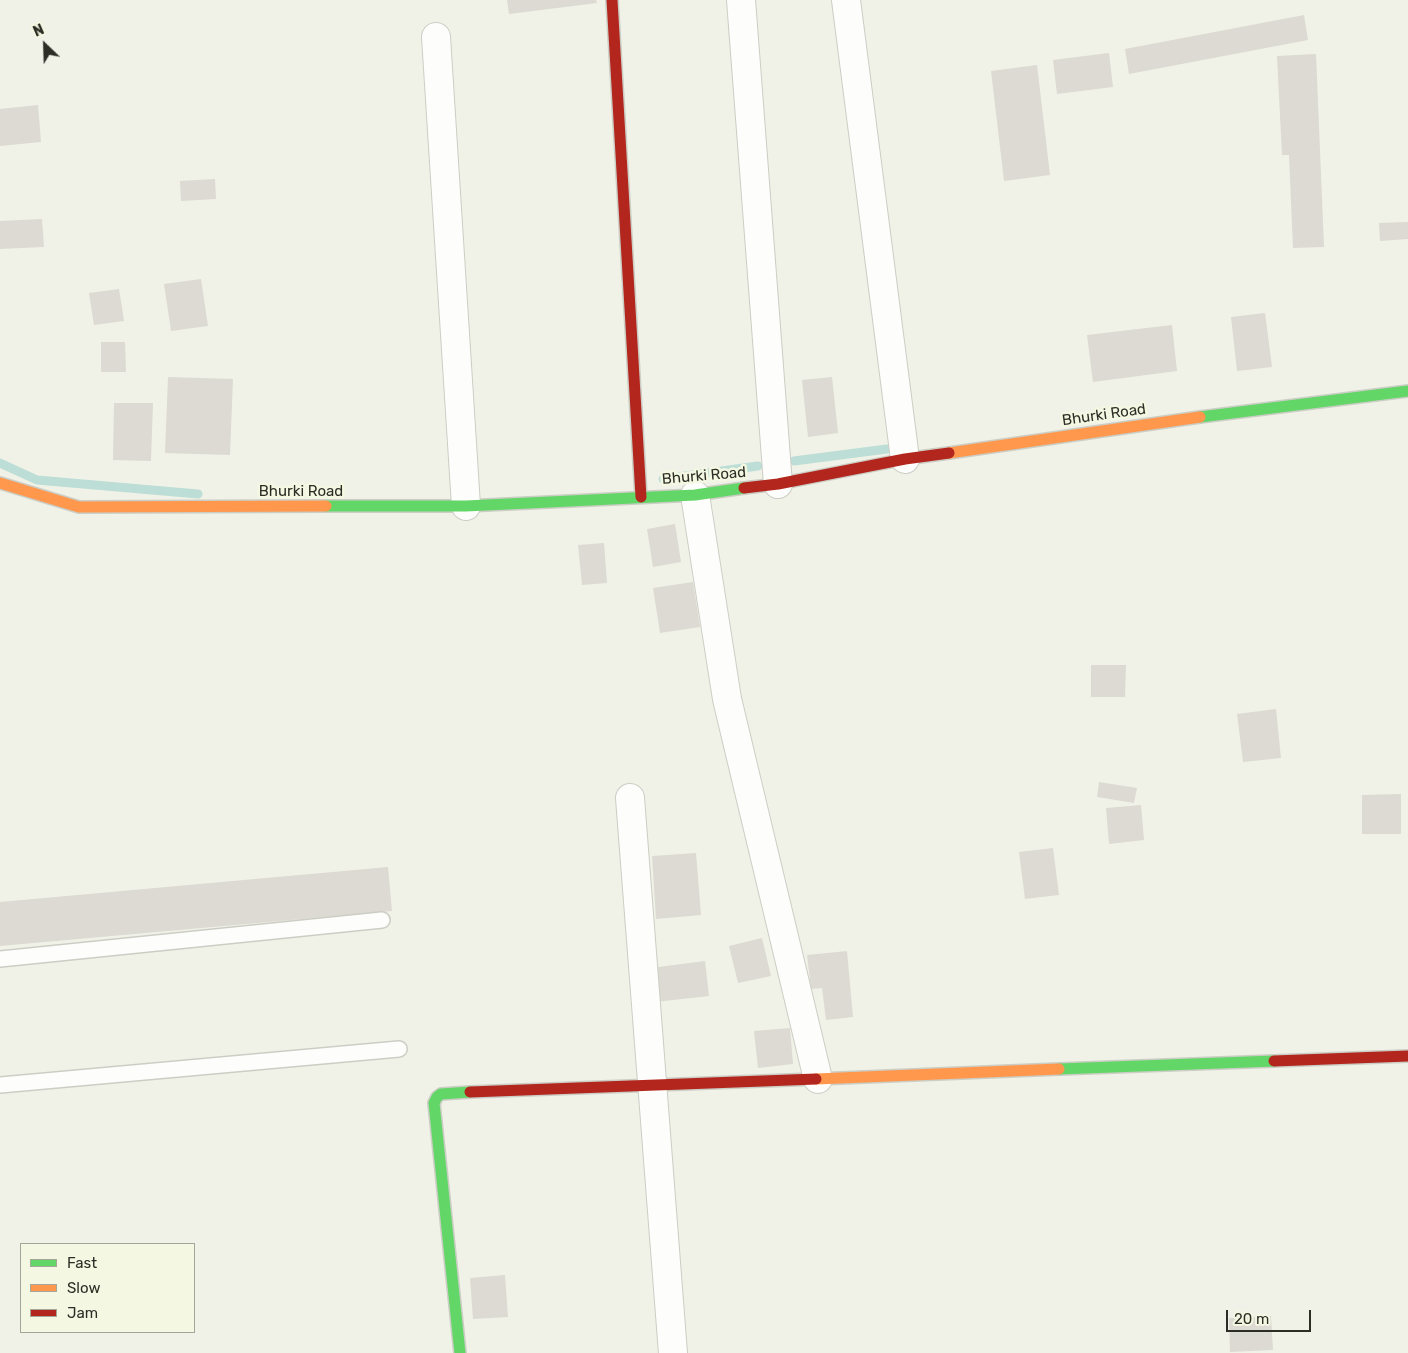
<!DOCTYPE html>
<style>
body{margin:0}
#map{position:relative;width:1408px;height:1353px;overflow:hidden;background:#f0f2e7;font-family:Rubik,sans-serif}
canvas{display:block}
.legend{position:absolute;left:20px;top:1243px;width:175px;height:90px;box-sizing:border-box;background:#f4f7e2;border:1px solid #a4a797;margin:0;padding:6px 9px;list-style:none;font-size:15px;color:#2c2e26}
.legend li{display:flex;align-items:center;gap:10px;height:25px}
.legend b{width:25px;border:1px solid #a4a797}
.north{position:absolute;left:20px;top:20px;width:50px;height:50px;-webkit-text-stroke:4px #f4f7e2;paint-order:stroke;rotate:336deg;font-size:14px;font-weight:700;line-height:20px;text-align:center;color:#2c2e26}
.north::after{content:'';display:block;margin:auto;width:18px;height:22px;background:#2c2e26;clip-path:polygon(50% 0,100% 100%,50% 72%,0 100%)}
.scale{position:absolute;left:1226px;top:1310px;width:85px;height:22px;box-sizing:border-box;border:2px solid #2c2e26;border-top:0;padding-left:6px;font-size:15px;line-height:18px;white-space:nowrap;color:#2c2e26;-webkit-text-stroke:4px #f4f7e2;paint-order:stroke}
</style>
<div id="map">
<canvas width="1408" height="1353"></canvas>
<ul class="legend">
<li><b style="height:6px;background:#63d668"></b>Fast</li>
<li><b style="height:6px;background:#ff974d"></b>Slow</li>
<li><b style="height:6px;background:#b3261e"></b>Jam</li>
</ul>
<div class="north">N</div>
<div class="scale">20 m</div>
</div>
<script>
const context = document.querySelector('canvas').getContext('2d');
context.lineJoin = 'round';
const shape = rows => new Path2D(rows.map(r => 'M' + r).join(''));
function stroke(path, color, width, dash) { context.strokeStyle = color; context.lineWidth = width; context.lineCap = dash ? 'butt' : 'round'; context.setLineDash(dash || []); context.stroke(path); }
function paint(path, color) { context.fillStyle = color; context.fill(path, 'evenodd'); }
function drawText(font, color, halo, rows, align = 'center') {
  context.font = font + ' Rubik,sans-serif'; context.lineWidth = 5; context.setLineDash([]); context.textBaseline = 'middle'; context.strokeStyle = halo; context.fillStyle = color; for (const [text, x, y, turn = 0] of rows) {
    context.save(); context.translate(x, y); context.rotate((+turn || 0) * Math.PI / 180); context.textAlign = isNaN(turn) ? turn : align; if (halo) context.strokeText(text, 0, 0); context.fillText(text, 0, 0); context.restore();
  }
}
stroke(shape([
 [794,461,887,449],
 [0,463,37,480,198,494],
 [663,479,758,466]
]), '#bcded6', 9);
paint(shape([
 [507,0,596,0,597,3,509,14],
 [1304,15,1308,40,1129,74,1125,49],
 [1109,53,1113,87,1057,94,1053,60],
 [1316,54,1324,247,1293,248,1289,155,1282,155,1277,56],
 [1037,65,1050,175,1004,181,991,71],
 [38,105,41,142,0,146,0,109],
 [215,179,216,199,181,201,180,181],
 [42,219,44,247,0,249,0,221],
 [1408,222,1408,239,1380,241,1379,223],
 [201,279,208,326,171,331,164,284],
 [119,289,124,321,94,325,89,293],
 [1265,313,1272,367,1237,371,1231,317],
 [1172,325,1177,371,1093,382,1087,335],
 [101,342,125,342,126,372,101,372],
 [168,377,233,379,230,455,165,453],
 [832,377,838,433,808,437,802,380],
 [114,403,153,403,151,461,113,460],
 [675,524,681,562,653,567,647,529],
 [604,543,607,583,582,585,578,545],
 [693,582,700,627,660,633,653,588],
 [1091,665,1126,665,1125,697,1091,697],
 [1276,709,1281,758,1243,762,1237,714],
 [1099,782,1137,788,1134,803,1097,797],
 [1401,794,1401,834,1362,834,1362,795],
 [1141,805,1144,840,1109,844,1106,808],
 [1053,848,1059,895,1025,899,1019,852],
 [696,853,701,915,656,919,652,856],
 [388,867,392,911,0,946,0,902],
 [762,938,771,976,738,983,729,946],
 [847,951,853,1017,826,1020,822,988,811,989,807,955],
 [705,961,709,996,655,1002,651,968],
 [790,1028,793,1064,758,1068,754,1031],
 [505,1275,508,1317,473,1319,470,1278],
 [1271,1316,1273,1350,1230,1352,1229,1318]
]), '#dcdad2');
const lane = shape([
 [0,959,382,920],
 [0,1085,399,1049]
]);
const street = shape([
 [741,0,778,484],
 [846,0,905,459],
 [436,37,466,506],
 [695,495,727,699,818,1079],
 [630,798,673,1353]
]);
const fast = shape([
 [1200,417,1408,391],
 [326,506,466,506,695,495,744,488],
 [1059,1069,1274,1061],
 [460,1353,434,1103,437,1097,441,1094,470,1092]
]);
const slow = shape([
 [949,453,1200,417],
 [0,483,79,507,326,506],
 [816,1079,1059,1069]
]);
const jam = shape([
 [612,0,641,497],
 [744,488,778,484,905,459,949,453],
 [1274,1061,1408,1056],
 [470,1092,816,1079]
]);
stroke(lane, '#cccec5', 18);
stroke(street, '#cccec5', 30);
stroke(fast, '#cccec5', 14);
stroke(slow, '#cccec5', 14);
stroke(jam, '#cccec5', 14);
stroke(lane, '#fdfdfb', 15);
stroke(street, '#fdfdfb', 28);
stroke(fast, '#63d668', 11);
stroke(slow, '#ff974d', 11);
stroke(jam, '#b3261e', 11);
drawText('15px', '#2c2e26', '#f4f7e2', [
 ["Bhurki Road",1104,415,-8],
 ["Bhurki Road",704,476,-5],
 ["Bhurki Road",301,492]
]);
</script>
